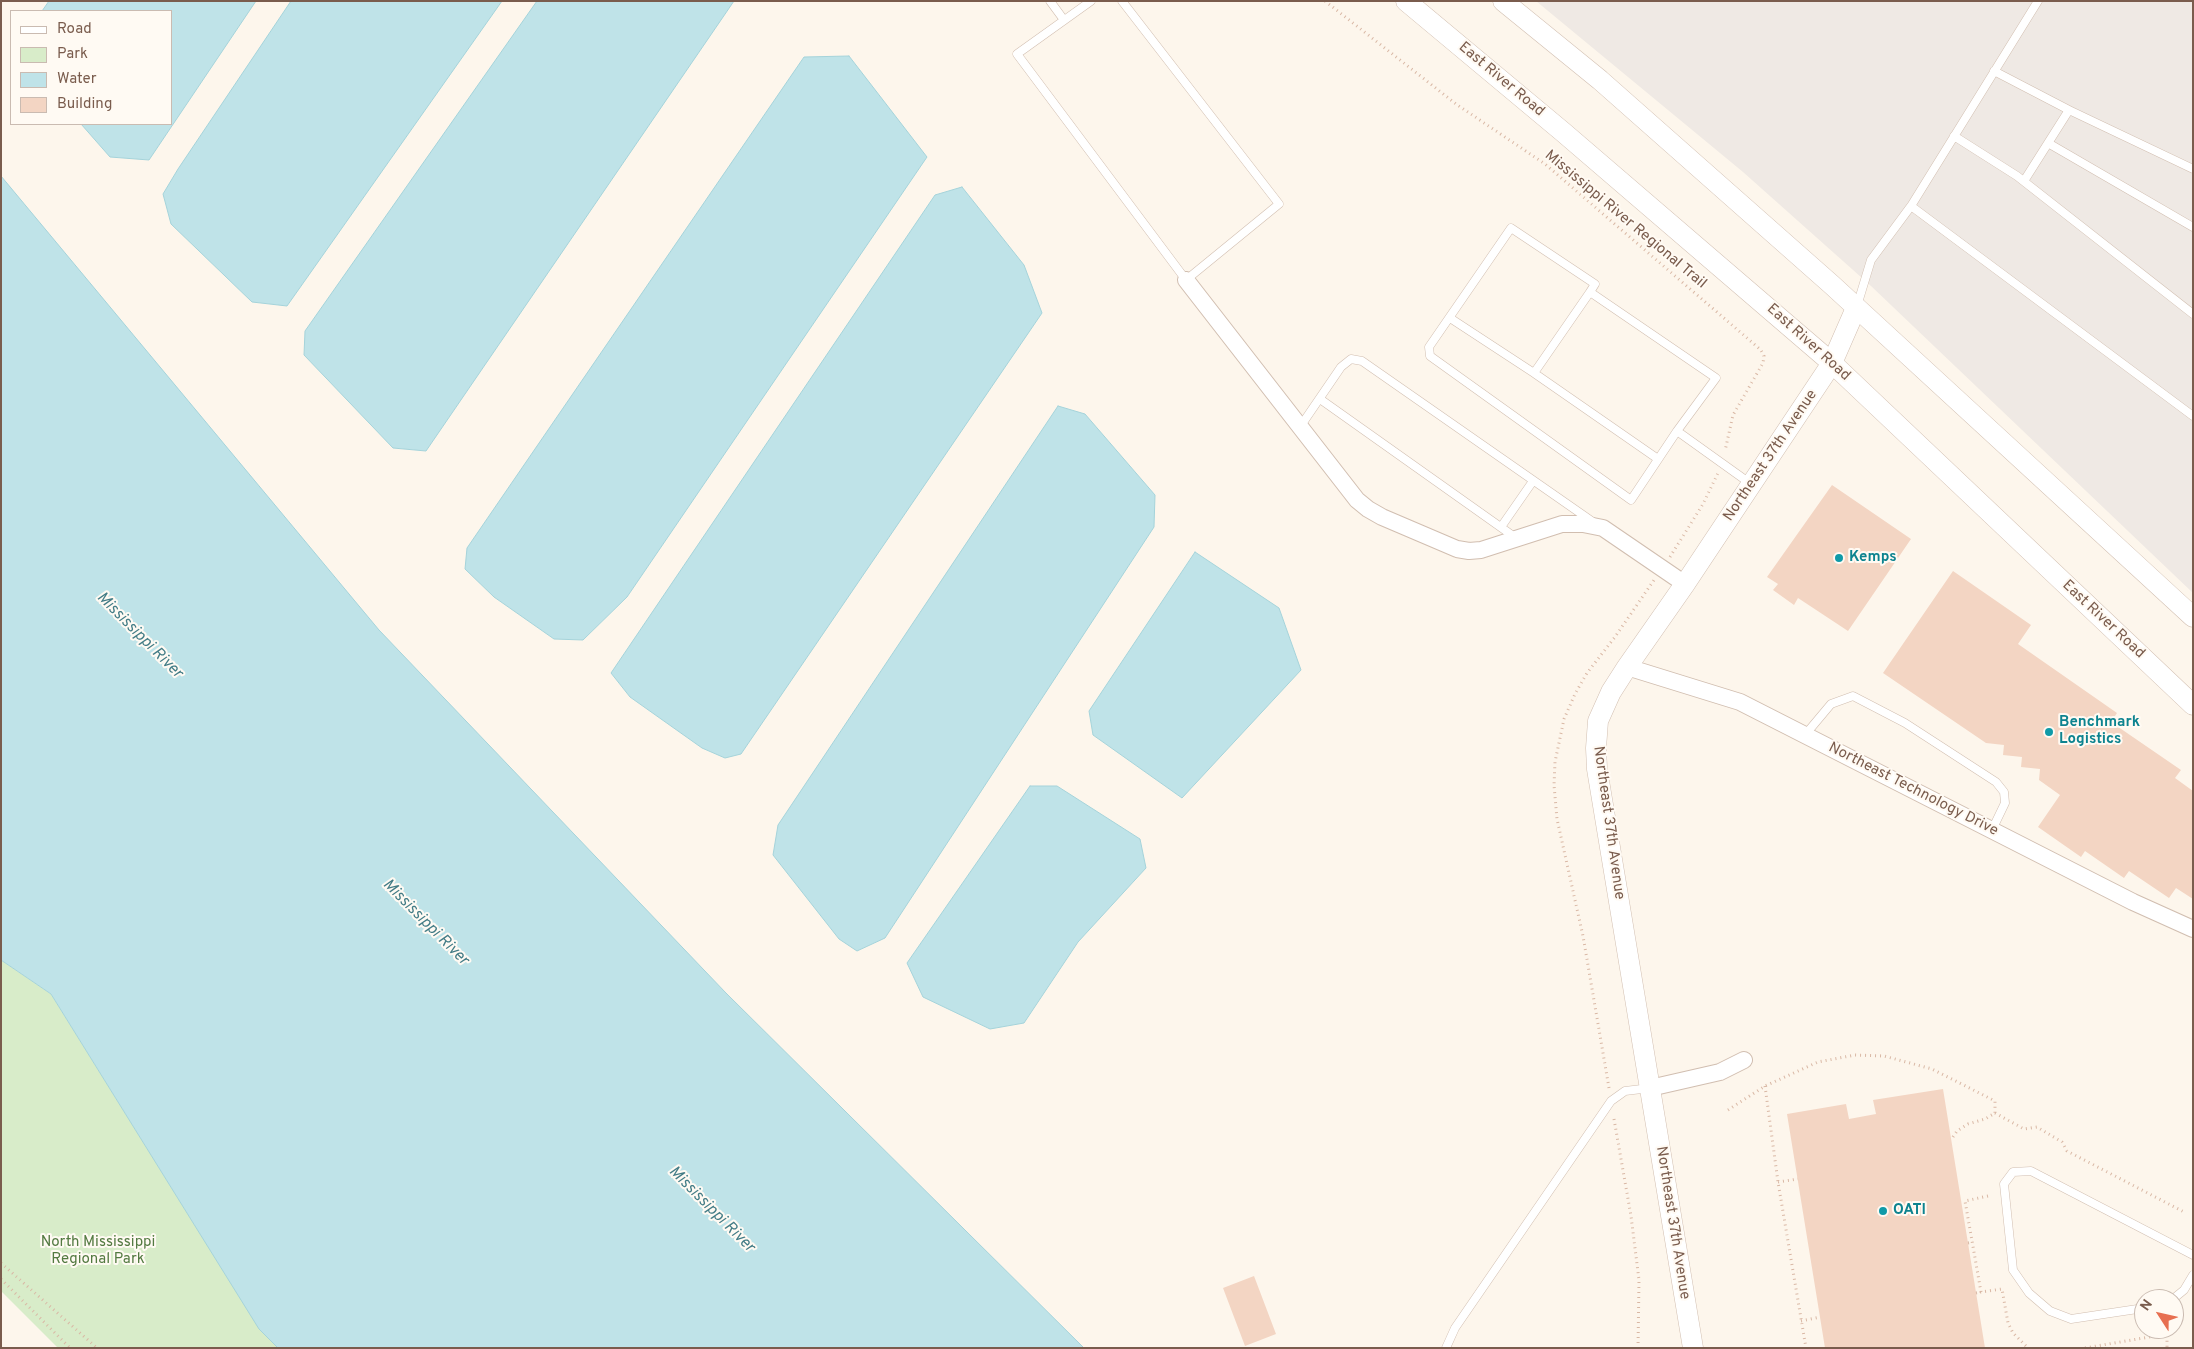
<!DOCTYPE html>
<style>
body{margin:0}
#map{position:relative;width:2194px;height:1349px;overflow:hidden;background:#fdf6ec;font-family:Overpass,sans-serif}
canvas{display:block}
.frame{position:absolute;inset:0;border:2px solid #7a5c4d;pointer-events:none}
.legend{position:absolute;left:10px;top:10px;width:162px;height:115px;box-sizing:border-box;background:#fffaf3;border:1px solid #cabbb1;margin:0;padding:6px 9px;list-style:none;font-size:15px;color:#7a5c4d}
.legend li{display:flex;align-items:center;gap:10px;height:25px}
.legend b{width:25px;border:1px solid #cabbb1}
.north{position:absolute;left:2134px;top:1289px;width:50px;height:50px;box-sizing:border-box;background:#fffaf3;border:1px solid #cabbb1;border-radius:50%;rotate:305deg;font-size:14px;font-weight:700;line-height:20px;text-align:center;color:#7a5c4d}
.north::after{content:'';display:block;margin:auto;width:18px;height:22px;background:#e76f51;clip-path:polygon(50% 0,100% 100%,50% 72%,0 100%)}
</style>
<div id="map">
<canvas width="2194" height="1349"></canvas>
<div class="frame"></div>
<ul class="legend">
<li><b style="height:6px;background:#fff"></b>Road</li>
<li><b style="height:14px;background:#d8ecc9"></b>Park</li>
<li><b style="height:14px;background:#bfe3e8"></b>Water</li>
<li><b style="height:14px;background:#f3d5c3"></b>Building</li>
</ul>
<div class="north">N</div>
</div>
<script>
const context = document.querySelector('canvas').getContext('2d');
context.lineJoin = 'round';
function paint(path, color) { context.fillStyle = color; context.fill(path, 'evenodd'); }
const shape = rows => new Path2D(rows.map(r => 'M' + r).join(''));
function stroke(path, color, width, dash) { context.strokeStyle = color; context.lineWidth = width; context.lineCap = dash ? 'butt' : 'round'; context.setLineDash(dash || []); context.stroke(path); }
function drawText(font, color, halo, rows, align = 'center') {
  context.font = font + ' Overpass,sans-serif'; context.lineWidth = 4; context.setLineDash([]); context.textBaseline = 'middle'; context.strokeStyle = halo; context.fillStyle = color; for (const [text, x, y, turn = 0] of rows) {
    context.save(); context.translate(x, y); context.rotate((+turn || 0) * Math.PI / 180); context.textAlign = isNaN(turn) ? turn : align; if (halo) context.strokeText(text, 0, 0); context.fillText(text, 0, 0); context.restore();
  }
}
paint(shape([
 [1536,1,2193,1,2193,593,1871,286,1743,172]
]), '#efe9e4');
paint(shape([
 [1,960,51,994,259,1328,278,1348,58,1348,1,1291]
]), '#d8ecc9');
const water = shape([
 [49,1,256,1,149,160,110,157,81,124,171,124,171,11,42,11,49,1],
 [291,1,502,1,287,306,252,302,171,224,163,194,178,169,291,1],
 [537,1,734,1,426,451,393,448,304,355,305,331,537,1],
 [849,56,927,157,627,597,583,640,554,639,494,597,465,569,467,548,804,57,849,56],
 [1,176,379,630,726,993,1084,1348,278,1348,259,1329,51,994,1,960,1,176],
 [962,187,1024,265,1042,313,741,754,725,758,702,748,630,697,611,673,935,195,962,187],
 [1058,406,1085,414,1155,495,1154,527,885,938,857,951,839,939,773,855,778,825,1058,406],
 [1195,552,1279,608,1301,670,1182,798,1093,735,1089,711,1195,552],
 [1030,786,1057,786,1140,839,1146,868,1078,942,1024,1023,990,1029,923,997,907,963,1030,786]
]);
paint(water, '#bfe3e8');
stroke(water, '#a5d3da', 1);
paint(shape([
 [1832,485,1911,539,1848,631,1798,598,1794,605,1773,590,1778,584,1767,577],
 [1953,571,2031,625,2018,644,2117,713,2111,722,2181,770,2175,778,2193,791,2193,899,2176,888,2169,898,2129,871,2124,878,2085,851,2081,857,2038,827,2060,795,2039,780,2040,769,2021,767,2022,757,2003,755,2004,745,1986,743,1883,673],
 [1943,1089,1985,1348,1825,1348,1787,1114,1846,1104,1849,1119,1876,1114,1873,1100],
 [1254,1276,1276,1334,1245,1346,1223,1288]
]), '#f3d5c3');
const service = shape([
 [1050,1,1064,20],
 [1091,1,1017,54,1186,280,1279,204,1122,1],
 [1994,71,2069,110,2024,181],
 [2069,110,2193,169],
 [1954,136,2017,176,2193,314],
 [2048,143,2193,227],
 [1911,206,2193,416],
 [1590,292,1534,373,1658,459],
 [1857,306,1871,260,1911,206,2038,1],
 [1450,318,1534,373],
 [1320,399,1516,538],
 [1300,427,1341,367,1351,359,1362,361,1593,522],
 [1677,431,1716,378,1590,292,1595,284,1511,228,1429,347,1430,356,1631,500,1677,431,1751,484],
 [1501,527,1533,481],
 [1805,735,1831,704,1853,696,1905,723,1996,782,2004,792,2005,803,1992,830],
 [2173,1299,2184,1290,2193,1275],
 [2144,1308,2071,1319,2050,1311,2029,1293,2013,1270,2004,1184,2013,1172,2031,1171,2193,1255],
 [1446,1348,1455,1328,1611,1101,1625,1091,1650,1088]
]);
const minor = shape([
 [1186,280,1357,500,1368,509,1382,517,1457,549,1469,551,1481,550,1562,524,1583,524,1603,528,1685,584],
 [1627,667,1740,702,2133,902,2193,929],
 [1650,1088,1720,1072,1744,1060]
]);
const tertiary = shape([
 [1406,1,1563,132,1832,363,2193,705],
 [1503,1,1600,80,1832,285,2193,617],
 [1693,1348,1597,769,1596,748,1598,721,1611,692,1627,667,1685,584,1832,363,1856,308]
]);
stroke(service, '#d1beb0', 9);
stroke(minor, '#d1beb0', 18);
stroke(tertiary, '#d1beb0', 21);
stroke(shape([
 [1325,1,1456,104,1545,164,1761,350,1764,356,1763,363,1733,415,1725,451],
 [1670,557,1703,504,1718,473],
 [1765,1086,1778,1182,1806,1348],
 [1609,1088,1583,936,1557,819,1554,785,1555,762,1564,719,1575,694,1587,673,1615,637,1654,580],
 [1728,1110,1765,1086,1818,1062,1855,1055,1884,1056,1932,1069,1995,1101,1995,1113,1985,1119,1968,1124,1957,1131,1951,1140],
 [1995,1113,2024,1129,2037,1127,2062,1142,2067,1151,2186,1213],
 [1614,1119,1631,1216,1639,1280,1638,1348],
 [1778,1182,1798,1179],
 [1988,1196,1965,1201,1981,1292,2002,1289,2008,1323,2013,1333,2028,1348],
 [1968,1243,1973,1242],
 [1,1263,97,1348],
 [1,1279,70,1348],
 [1976,1293,1981,1292],
 [1801,1321,1820,1317],
 [2085,1348,2167,1334,2167,1348]
]), '#d9b8a5', 3, [1, 4]);
stroke(service, '#fff', 8);
stroke(minor, '#fff', 16);
stroke(tertiary, '#fff', 20);
for (const [x, y, r, color] of [
 [1839,558,5,"#0f9aa8"],
 [2049,732,5,"#0f9aa8"],
 [1883,1211,5,"#0f9aa8"]
]) { const dot = new Path2D(); dot.arc(x, y, r, 0, 2 * Math.PI); context.fillStyle = color; context.fill(dot); stroke(dot, '#fffaf3', 2); }
drawText('15px', '#7a5c4d', '#fffaf3', [
 ["East River Road",1501,80,40],
 ["Mississippi River Regional Trail",1625,220,40],
 ["East River Road",1808,343,42],
 ["Northeast 37th Avenue",1771,456,-56],
 ["East River Road",2103,620,43],
 ["Northeast Technology Drive",1913,790,27],
 ["Northeast 37th Avenue",1608,823,82],
 ["Northeast 37th Avenue",1672,1223,81]
]);
drawText('bold 15px', '#0d838f', '#fffaf3', [
 ["Kemps",1849,558],
 ["Benchmark",2059,723],
 ["Logistics",2059,740],
 ["OATI",1893,1211]
], 'left');
drawText('15px', '#537a41', '#fffaf3', [
 ["North Mississippi",98,1243],
 ["Regional Park",98,1260]
]);
drawText('italic 16px', '#437c86', '#fffaf3', [
 ["Mississippi River",139,636,45],
 ["Mississippi River",425,923,45],
 ["Mississippi River",711,1210,45]
]);
</script>
